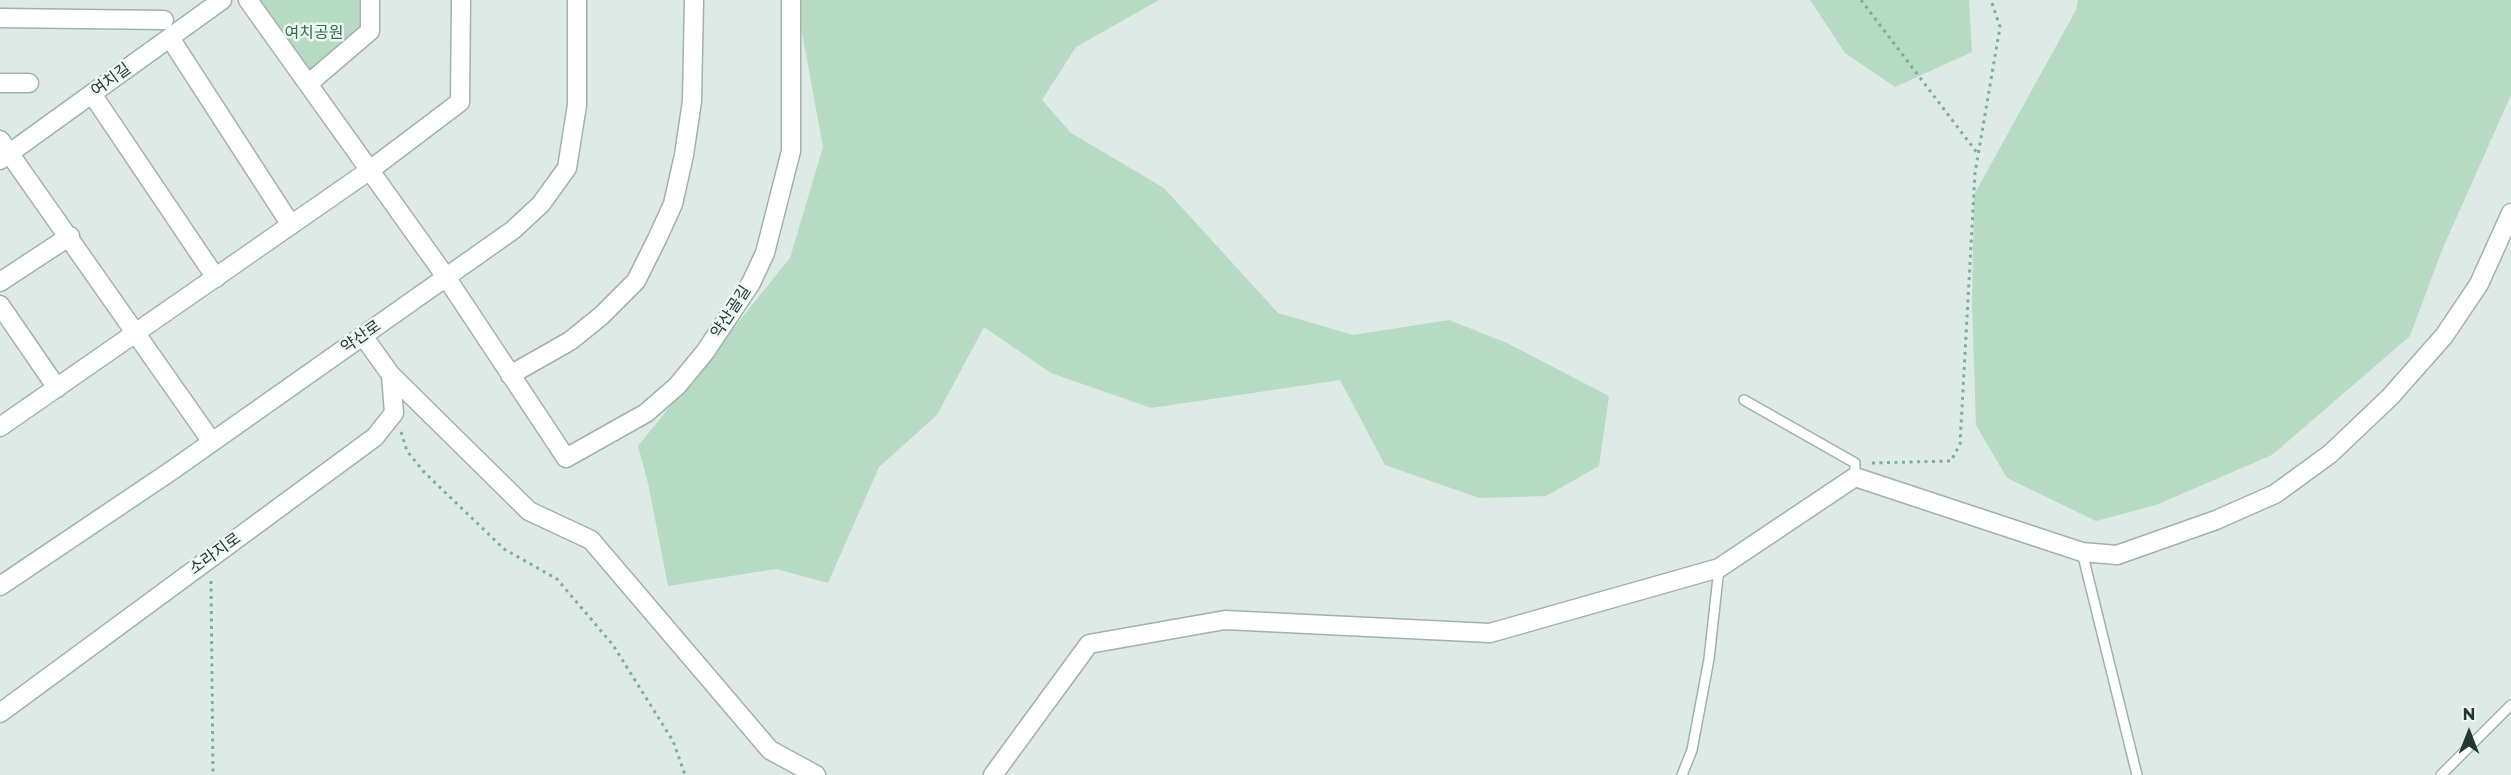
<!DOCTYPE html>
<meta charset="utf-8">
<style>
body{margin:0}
#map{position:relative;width:2511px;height:775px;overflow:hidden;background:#deeae5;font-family:Montserrat,sans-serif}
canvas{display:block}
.north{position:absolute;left:2439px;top:703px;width:60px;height:60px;-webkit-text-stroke:4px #eef7f3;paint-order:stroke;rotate:0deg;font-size:16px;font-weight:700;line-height:24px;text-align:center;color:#203933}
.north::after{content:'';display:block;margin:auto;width:21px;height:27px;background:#203933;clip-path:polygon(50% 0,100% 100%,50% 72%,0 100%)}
</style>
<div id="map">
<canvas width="2511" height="775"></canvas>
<div class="north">N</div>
</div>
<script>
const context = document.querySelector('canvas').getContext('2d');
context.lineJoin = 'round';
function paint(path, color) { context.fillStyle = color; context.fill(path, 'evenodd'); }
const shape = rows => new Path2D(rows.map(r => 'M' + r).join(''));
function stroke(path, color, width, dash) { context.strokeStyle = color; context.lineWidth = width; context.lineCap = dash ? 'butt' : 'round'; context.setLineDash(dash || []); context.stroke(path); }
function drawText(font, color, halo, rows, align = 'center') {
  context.font = font + ' Montserrat,"Noto Sans KR",sans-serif'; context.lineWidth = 5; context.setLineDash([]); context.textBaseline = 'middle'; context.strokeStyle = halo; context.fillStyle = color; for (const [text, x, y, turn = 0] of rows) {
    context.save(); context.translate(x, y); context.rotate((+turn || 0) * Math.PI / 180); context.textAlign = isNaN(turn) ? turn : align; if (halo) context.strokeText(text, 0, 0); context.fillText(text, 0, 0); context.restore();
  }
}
paint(shape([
 [248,0,370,0,370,31,308,84],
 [796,0,1159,0,1076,47,1042,100,1071,133,1164,188,1278,313,1353,335,1449,320,1507,343,1609,396,1599,466,1546,496,1479,498,1385,465,1340,380,1151,408,1051,373,984,327,937,415,879,467,828,583,776,569,668,586,648,483,638,446,790,258,823,147],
 [1810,0,1969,0,1972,52,1895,87,1845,53],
 [2078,0,2511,0,2511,95,2442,250,2410,336,2272,455,2156,505,2096,521,2007,478,1976,425,1972,305,1974,195,2076,10]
]), '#b6dbc2');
const lane = shape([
 [1744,400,1855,463,1855,477],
 [2082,552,2137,775],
 [1682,775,1692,750,1709,659,1719,568],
 [2441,775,2511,705]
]);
const street = shape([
 [248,0,446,277,566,458,646,413,677,386,705,352,751,283,765,253,791,151,791,0],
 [0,18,164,20],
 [170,38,291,225],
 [0,83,29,83],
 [308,84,370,31,370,0],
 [92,94,216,278],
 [0,140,212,442],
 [0,160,222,0],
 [0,282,70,236],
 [0,305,57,388],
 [363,336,391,375,529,511,591,540,770,750,816,775],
 [510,375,570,341,601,316,636,281,657,239,673,204,684,155,692,101,694,0],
 [0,427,370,170,460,102,461,0],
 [0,713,375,437,394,413,391,375],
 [993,775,1089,644,1225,620,1490,633,1719,568,1855,477,2082,552,2117,555,2216,520,2275,494,2330,454,2390,397,2444,336,2479,284,2511,213]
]);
const secondary = shape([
 [0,586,171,471,513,230,541,204,567,168,577,105,577,0]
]);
stroke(lane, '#a1b1ac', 12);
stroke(street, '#a1b1ac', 21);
stroke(secondary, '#9db5ad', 21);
stroke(shape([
 [1861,0,1978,154],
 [401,432,407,451,424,472,504,549,557,579,613,645,673,741,685,775],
 [1872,463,1951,461,1960,444,1975,173,2000,27,1991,0],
 [211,581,213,775]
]), '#7eada0', 3, [3, 4.5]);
stroke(lane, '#fff', 9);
stroke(street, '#fff', 18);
stroke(secondary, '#fff', 18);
drawText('16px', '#2a7047', '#eef7f3', [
 ["여치공원",314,33]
]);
drawText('16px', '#203933', '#eef7f3', [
 ["여치길",111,80,-36],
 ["약산골길",731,312,-57],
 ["약산로",361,337,-35],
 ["소라지로",215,554,-36]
]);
</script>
